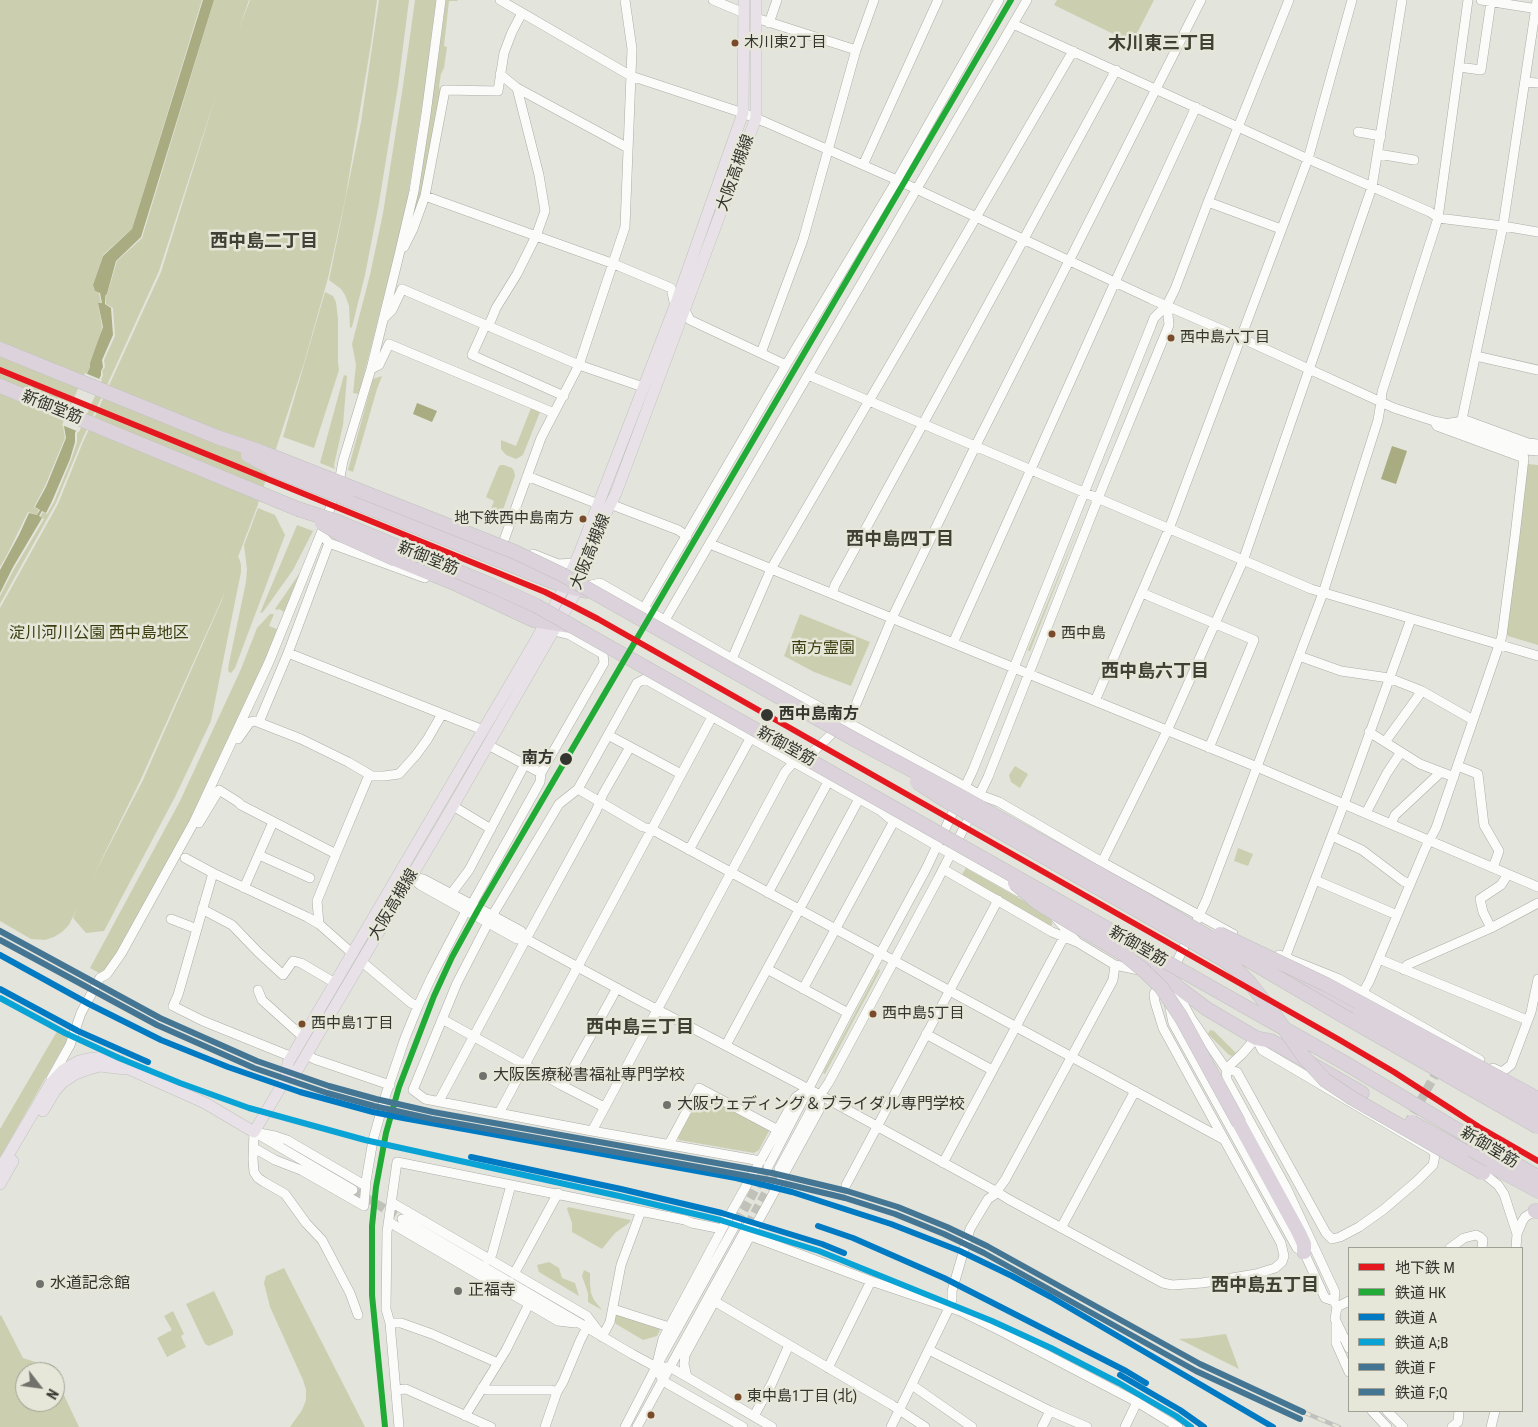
<!DOCTYPE html>
<meta charset="utf-8">
<style>
body{margin:0}
#map{position:relative;width:1538px;height:1427px;overflow:hidden;background:#e3e4dc;font-family:"Roboto Condensed","Noto Sans JP",sans-serif}
canvas{display:block}
.legend{position:absolute;left:1348px;top:1247px;width:175px;height:165px;box-sizing:border-box;background:#e6e7d8;border:1px solid #9fa094;margin:0;padding:6px 9px;list-style:none;font-size:15px;color:#34352f}
.legend li{display:flex;align-items:center;gap:10px;height:25px}
.legend b{width:25px;border:1px solid #9fa094}
.north{position:absolute;left:15px;top:1362px;width:50px;height:50px;box-sizing:border-box;background:#e6e7d8;border:1px solid #9fa094;border-radius:50%;rotate:120deg;font-size:14px;font-weight:700;line-height:20px;text-align:center;color:#34352f}
.north::after{content:'';display:block;margin:auto;width:18px;height:22px;background:#71726c;clip-path:polygon(50% 0,100% 100%,50% 72%,0 100%)}
</style>
<div id="map">
<canvas width="1538" height="1427"></canvas>
<ul class="legend">
<li><b style="height:6px;background:#e5171f"></b>地下鉄 M</li>
<li><b style="height:6px;background:#21ab36"></b>鉄道 HK</li>
<li><b style="height:6px;background:#007ac2"></b>鉄道 A</li>
<li><b style="height:6px;background:#0aa3d5"></b>鉄道 A;B</li>
<li><b style="height:6px;background:#447694"></b>鉄道 F</li>
<li><b style="height:6px;background:#447694"></b>鉄道 F;Q</li>
</ul>
<div class="north">N</div>
</div>
<script>
const context = document.querySelector('canvas').getContext('2d');
context.lineJoin = 'round';
function paint(path, color) { context.fillStyle = color; context.fill(path, 'evenodd'); }
const shape = rows => new Path2D(rows.map(r => 'M' + r).join(''));
function stroke(path, color, width, dash) { context.strokeStyle = color; context.lineWidth = width; context.lineCap = dash ? 'butt' : 'round'; context.setLineDash(dash || []); context.stroke(path); }
function drawText(font, color, halo, rows, align = 'center') {
  context.font = font + ' "Roboto Condensed","Noto Sans JP",sans-serif'; context.lineWidth = 5; context.setLineDash([]); context.textBaseline = 'middle'; context.strokeStyle = halo; context.fillStyle = color; for (const [text, x, y, turn = 0] of rows) {
    context.save(); context.translate(x, y); context.rotate((+turn || 0) * Math.PI / 180); context.textAlign = isNaN(turn) ? turn : align; if (halo) context.strokeText(text, 0, 0); context.fillText(text, 0, 0); context.restore();
  }
}
paint(shape([
 [0,0,202,0,132,229,103,255,93,285,95,291,99,293,101,303,98,303,102,327,99,341,90,363,90,367,63,426,65,438,45,486,34,507,39,510,37,515,28,512,7,555,0,567],
 [214,0,249,0,239,29,250,0,377,0,371,44,345,200,328,278,304,363,257,507,238,557,239,558,241,565,241,572,211,721,175,797,104,931,86,933,73,918,77,908,69,925,62,932,54,937,45,940,31,939,0,921,0,608,58,504,83,442,161,272,217,92,159,271,82,440,56,503,0,604,0,596,14,569,44,519,40,517,43,512,47,514,54,502,71,460,77,442,77,434,103,375,102,371,105,367,104,360,115,336,113,308,106,304,105,296,107,295,117,261,142,238],
 [225,592,222,600,143,780,93,877,141,779],
 [379,0,409,0,398,86,379,203,365,275,352,327,350,328,349,306,345,295,341,289,329,280,361,122],
 [415,0,436,0,425,87,406,209,359,394,353,393,356,365,352,344,370,275,383,213,403,86],
 [446,0,458,0,457,1,449,1,444,46,447,47,444,68,441,74,439,86,440,91,422,195,412,221,436,75],
 [1057,0,1154,0,1132,43,1054,5],
 [325,292,333,296,336,302,338,319,338,362,339,370,314,448,283,437],
 [344,375,347,376,343,425,334,465,335,469,320,463],
 [382,376,377,389,353,472,348,470,373,379],
 [531,408,540,412,523,455,516,459,506,455,501,449,501,440,516,446],
 [1528,464,1538,465,1538,645,1508,636,1506,633,1526,466],
 [500,465,504,465,512,468,514,471,515,476,499,521,493,525,486,522,494,501,486,497,498,468],
 [258,508,275,515,285,535,235,668,231,673,229,672,228,670,229,663,246,582,247,569,244,545],
 [1083,516,1030,651,1029,651,1028,650],
 [297,525,313,531,293,570,263,612,260,613],
 [299,574,301,576,285,617,212,776,171,858,116,955,101,974,90,968,180,801,241,669,257,628,270,614,274,614,269,626,277,629,284,612,279,609,277,610,275,609],
 [800,614,870,642,851,686,814,672,784,656],
 [1015,766,1028,774,1020,788,1011,782,1009,775],
 [1238,848,1253,854,1248,866,1234,861],
 [966,868,1047,914,1052,922,1052,925,1049,926,961,876],
 [880,969,880,971,825,1074,823,1073,878,970],
 [59,1028,70,1035,0,1158,0,1129],
 [1210,1030,1214,1031,1236,1053,1232,1056,1229,1055,1208,1034],
 [700,1092,768,1128,769,1131,759,1150,754,1153,679,1140,676,1135],
 [568,1207,631,1220,629,1223,615,1233,602,1249,572,1232,572,1223,567,1209],
 [549,1262,559,1268,562,1278,575,1283,579,1296,539,1272,537,1265],
 [284,1268,365,1427,290,1427,302,1410,306,1400,306,1390,303,1380,270,1307,264,1283,266,1276],
 [584,1270,590,1273,590,1284,591,1293,594,1300,602,1310,588,1302,588,1293,582,1276],
 [214,1291,233,1331,233,1335,209,1346,205,1344,186,1304],
 [173,1311,184,1334,181,1336,186,1347,167,1357,157,1338,172,1330,164,1316],
 [619,1314,659,1327,660,1330,657,1336,643,1340,616,1324,614,1320,615,1315],
 [1,1315,23,1358,51,1367,53,1372,25,1372,25,1402,55,1402,55,1376,79,1427,0,1427,0,1316],
 [1226,1334,1239,1369,1179,1339,1196,1338]
]), '#cccfaf');
paint(shape([
 [203,0,214,0,141,237,116,261,107,294,105,296,105,304,111,308,113,335,102,360,103,367,101,371,101,375,75,433,75,442,70,459,52,501,46,513,42,511,39,516,42,518,13,567,0,593,0,570,19,535,29,513,37,515,40,510,35,507,46,487,66,438,64,426,90,367,90,363,103,327,98,303,102,303,100,293,95,291,93,285,103,256,132,229],
 [417,403,437,411,432,422,413,414],
 [1392,446,1407,451,1396,484,1381,479]
]), '#a9ab80');
paint(shape([
 [85,373,102,380,79,432,62,425]
]), '#e3e4dc');
stroke(shape([
 [1407,1125,1440,1066],
 [353,1190,402,1219],
 [737,1222,768,1167],
 [748,1225,779,1169]
]), '#c0c1b9', 9, [9, 4.5]);
const minor = shape([
 [500,0,631,76,743,113,765,122,897,180,1151,299,1241,338,1381,402,1378,420,1323,593,1206,901,1173,970],
 [713,0,744,13],
 [1468,0,1438,218,1382,392,1381,402,1394,408,1434,421,1464,427,1526,450,1538,451],
 [1481,0,1538,9],
 [756,18,856,50],
 [769,23,777,0],
 [1013,24,1308,159,1430,212,1438,218,1503,226,1538,232],
 [1459,67,1481,70,1491,2],
 [500,74,517,88,628,148],
 [1525,82,1538,83],
 [1358,132,1381,136],
 [1378,154,1414,160],
 [863,165,938,0],
 [425,196,614,264,671,288,675,306,685,310,690,320,786,365,897,180,999,0],
 [1208,202,1281,229],
 [404,247,413,229,425,196,445,90,498,91,504,53,512,32,522,13],
 [383,319,392,310,402,289,579,365,643,387],
 [486,324,472,355,564,396],
 [489,325,496,308,517,274,536,236,545,211,539,175,517,88],
 [761,353,803,240,856,50,874,0],
 [1476,356,1538,370],
 [371,369,379,365,389,344,554,413],
 [808,375,1311,589,1538,656],
 [1462,419,1528,443,1538,444],
 [1450,423,1458,422,1462,419,1503,226,1537,0],
 [527,476,598,504],
 [610,504,678,530,687,536],
 [321,534,329,543,425,578],
 [503,543,541,438,579,365,625,227,632,49,625,0],
 [710,544,1257,767,1538,887],
 [533,554,558,564,575,563],
 [583,587,600,583,732,659,980,795,999,802,1102,862,1233,934],
 [1142,593,1254,640,1209,748],
 [832,594,835,585,1116,70],
 [644,608,786,365],
 [665,620,1027,0],
 [953,643,1115,282,1196,107],
 [288,653,483,730],
 [1299,656,1341,671,1389,678,1422,691,1473,720],
 [732,659,771,569,1073,51],
 [1095,701,1169,529,1308,159,1352,0],
 [259,722,288,653,329,543],
 [1369,732,1420,764,1454,777],
 [608,735,681,774],
 [238,739,250,722,255,721,301,739,348,762,372,776,384,776,399,774,416,755,427,740,442,714],
 [1385,742,1422,691],
 [488,745,541,773],
 [1458,766,1478,774,1484,825,1499,851,1493,868],
 [578,789,643,827,651,829,1223,1139],
 [977,800,988,777,1103,486,1169,325,1167,305],
 [453,806,491,829],
 [1366,813,1387,773,1401,752],
 [196,822,199,823,219,790,238,802,241,805,336,854],
 [1391,824,1395,815,1441,772],
 [1332,836,1362,850,1403,881,1410,884],
 [689,850,750,739],
 [259,855,310,878],
 [185,858,213,873,307,917,319,924,353,954],
 [1102,862,1167,731,1243,561,1372,187,1402,0],
 [943,869,1052,932,1077,942,1115,965,1139,970],
 [401,871,411,877,423,879,484,911,521,931,526,939,635,998,820,1095,997,1192,1008,1199,1163,1283,1172,1285,1202,1283,1256,1274,1275,1268,1282,1262,1284,1256,1281,1243,1163,1028,1155,1002,1154,994,1157,988,1162,984],
 [213,873,178,995,173,1006,203,1021,292,1057],
 [411,877,420,885,517,939,526,939],
 [1315,880,1397,915],
 [244,888,273,822],
 [768,893,828,782],
 [451,894,469,870,525,764],
 [472,904,540,782,541,773,604,663,603,654,570,635,554,631],
 [202,909,232,925,258,952,283,975,293,961,301,963,335,983],
 [492,916,559,804,578,789,637,683,645,679,881,811,889,818,937,846,1019,892],
 [1054,916,1077,942],
 [171,919,197,929],
 [488,923,457,983,413,1090,425,1099,592,1131,785,772,793,763,802,757,811,754,852,714,892,618,976,445,1201,0],
 [319,924,317,901,336,854,369,775],
 [1491,928,1483,912,1480,899,1501,885,1508,874],
 [1279,955,1339,979,1480,1060],
 [1285,958,1344,804,1411,619],
 [1379,959,1527,1020],
 [361,961,411,1003,418,1006],
 [767,969,848,1013],
 [1404,970,1407,965,1491,928,1538,903],
 [1174,987,1191,1018,1226,1069,1227,1080,1286,1187,1335,1292,1334,1301,1337,1307,1335,1319,1349,1348],
 [803,989,894,821],
 [258,990,262,1000,303,1037],
 [1363,992,1369,982,1425,849,1436,828,1499,645,1502,636,1515,536,1524,458,1437,426,1434,421],
 [1169,1003,1173,1023,1292,1239,1297,1248,1304,1252,1325,1298,1334,1301],
 [442,1019,563,1086,604,1107],
 [926,1034,992,1070],
 [1256,1038,1262,1050,1432,1150,1435,1155,1433,1165,1417,1181,1383,1210,1359,1227,1340,1237,1332,1239,1326,1233,1237,1072,1226,1069,1242,1054,1256,1038],
 [726,1045,859,799],
 [306,1054,314,1059,390,1085],
 [1493,1068,1502,1072,1511,1065,1531,1012,1538,979],
 [51,1079,70,1045,81,1013,100,978,107,974,121,954,194,822,269,662,326,521,340,477,343,461,371,369,399,255,414,191,426,114,441,0],
 [563,1086,617,988],
 [439,1101,526,939,596,811,603,794,630,747],
 [499,1113,712,717],
 [592,1131,761,1161],
 [254,1132,253,1159,254,1172,258,1178,264,1182,285,1194,306,1223,322,1240,350,1293,358,1315],
 [254,1132,275,1136,287,1140,366,1186],
 [261,1136,353,1190],
 [669,1144,699,1088,778,1130],
 [254,1148,275,1160,301,1170,364,1206,366,1181,373,1140,386,1094,405,1038,418,1006,432,976,466,911],
 [943,1163,1064,937],
 [768,1167,848,1013,926,869,973,770,1151,326,1154,318,1167,305,1175,289,1208,202,1289,0],
 [779,1169,813,1106,829,1082,938,879,972,812],
 [1483,1173,1498,1185,1504,1194,1517,1234],
 [846,1185,998,900],
 [391,1202,587,1316,599,1332],
 [402,1219,632,1354,656,1367,670,1367,772,1427],
 [389,1222,558,1321,575,1323],
 [1061,1228,1135,1091],
 [751,1236,871,1281,960,1311,1001,1331,1137,1402,1178,1427],
 [1450,1248,1464,1238,1476,1235,1480,1237,1483,1240,1482,1248],
 [1516,1248,1517,1234,1522,1222,1525,1217,1535,1211],
 [488,1260,492,1254,511,1185],
 [514,1274,558,1193],
 [952,1300,952,1291,970,1229,988,1199,994,1195,1005,1180,1113,980,1115,965],
 [714,1301,892,1405,925,1427],
 [1337,1307,1349,1301],
 [613,1309,669,1327],
 [390,1323,401,1323,432,1334,498,1363],
 [1336,1323,1336,1343,1349,1372],
 [602,1337,610,1322,621,1265,641,1211],
 [929,1350,1050,1411,1087,1427],
 [828,1368,871,1281],
 [687,1377,684,1364,685,1355,819,1110,820,1095],
 [912,1385,972,1427],
 [482,1388,487,1390,551,1390,557,1392],
 [396,1390,406,1389,491,1427],
 [1372,1411,1387,1427],
 [1387,1411,1403,1427],
 [465,1416,506,1350,529,1304],
 [754,1416,772,1383,789,1345],
 [399,1427,390,1323,386,1309,387,1232,397,1162,685,1220,692,1223,722,1229],
 [545,1427,557,1392,563,1382,580,1341,587,1327],
 [625,1427,656,1367,737,1222],
 [637,1427,748,1225],
 [743,1427,663,1381,656,1367,663,1339,722,1229,796,1097,808,1089],
 [891,1427,951,1304],
 [1042,1427,1050,1411],
 [1125,1427,1137,1402],
 [1452,1427,1458,1422,1459,1411],
 [1491,1427,1495,1411]
]);
const major = shape([
 [285,1080,288,1063,536,640,565,586,579,554,675,306,743,113,744,0],
 [43,1111,55,1091,62,1083,75,1074,89,1069,100,1066,125,1069],
 [0,1169,50,1084,63,1070,79,1061,87,1059,105,1057,120,1061,129,1069,205,1103,254,1132,285,1080,298,1069,453,806,578,588,607,511,616,493,756,118,756,0],
 [0,1184,13,1161]
]);
const highway = shape([
 [0,386,298,509],
 [347,499,551,581,565,586,586,591],
 [395,559,454,583,533,620,571,626],
 [1126,946,1153,965,1179,988,1207,1009,1256,1038,1271,1041,1362,1093],
 [1258,960,1360,1013],
 [1239,1123,1299,1233,1304,1244,1304,1252],
 [1471,1138,1538,1177],
 [1464,1151,1538,1191],
 [1535,1211,1538,1211]
]);
stroke(minor, '#acaca7', 10);
stroke(major, '#c1c2bd', 12);
stroke(highway, '#c1c2bd', 15);
stroke(minor, '#fbfbfa', 9);
stroke(major, '#e8e2e8', 11);
stroke(highway, '#dbd2db', 14);
const rail = shape([
 [1303,1412,1339,1427]
]);
stroke(rail, '#c1c1bf', 4.5);
stroke(rail, '#e6e7d8', 2.5, [8]);
const highwayBridge = shape([
 [0,349,217,437,259,451,515,552,561,574,850,737,958,795,1144,899,1340,1014,1538,1127],
 [248,455,277,471,347,499],
 [298,509,338,522,493,586,535,605,1345,1063,1471,1138],
 [322,523,342,535,395,559],
 [917,782,943,799,1224,960,1236,969,1249,982,1274,1014,1304,1057,1325,1080,1352,1098,1483,1173],
 [1015,883,1038,903,1125,955,1142,969,1161,987,1181,1017,1239,1123],
 [1220,934,1327,985,1538,1099],
 [1360,1013,1538,1113],
 [1412,1122,1464,1151]
]);
stroke(highwayBridge, '#c1c2bd', 15, []);
stroke(highwayBridge, '#dbd2db', 14);
stroke(shape([
 [385,1427,372,1295,372,1226,376,1187,386,1133,399,1087,434,996,452,957,479,908,1011,0]
]), '#21ab36', 6);
stroke(shape([
 [0,955,89,1004,161,1040,228,1067,300,1092,373,1112,403,1118,736,1178,792,1192,891,1224,960,1251,1012,1276,1051,1297,1273,1427],
 [0,989,78,1031,148,1062],
 [471,1157,621,1189,722,1213,822,1244,844,1253],
 [818,1226,853,1238,944,1278,1126,1371,1146,1383],
 [1120,1375,1180,1410,1204,1427]
]), '#007ac2', 6);
stroke(shape([
 [0,998,65,1033,119,1058,180,1083,249,1108,365,1140,619,1196,720,1220,819,1251,992,1321,1051,1348,1119,1383,1176,1416,1191,1427]
]), '#0aa3d5', 6);
stroke(shape([
 [0,931,160,1018,257,1061,329,1086,376,1099,433,1112,772,1173,847,1191,898,1207,947,1227,987,1246,1200,1364,1303,1412]
]), '#447694', 6);
stroke(shape([
 [0,940,157,1025,254,1068,327,1093,374,1106,432,1119,770,1180,845,1198,895,1214,944,1234,984,1253,1196,1371,1300,1419]
]), '#447694', 6);
stroke(shape([
 [0,370,545,592,571,605,598,619,1338,1039,1394,1072,1479,1127,1538,1161]
]), '#e5171f', 6);
for (const [x, y, r, color] of [
 [735,43,4.5,"#7a4b2a"],
 [1171,338,4.5,"#7a4b2a"],
 [583,519,4.5,"#7a4b2a"],
 [1052,634,4.5,"#7a4b2a"],
 [767,715,7,"#34352f"],
 [566,759,7,"#34352f"],
 [873,1014,4.5,"#7a4b2a"],
 [302,1024,4.5,"#7a4b2a"],
 [483,1076,5,"#71726c"],
 [667,1105,5,"#71726c"],
 [40,1284,5,"#71726c"],
 [458,1291,5,"#71726c"],
 [738,1397,4.5,"#7a4b2a"],
 [651,1415,4.5,"#7a4b2a"]
]) { const dot = new Path2D(); dot.arc(x, y, r, 0, 2 * Math.PI); context.fillStyle = color; context.fill(dot); stroke(dot, '#e6e7d8', 2); }
drawText('15px', '#34352f', '#e6e7d8', [
 ["木川東2丁目",744,43],
 ["西中島六丁目",1180,338],
 ["地下鉄西中島南方",574,519,"right"],
 ["西中島",1061,634],
 ["西中島5丁目",882,1014],
 ["西中島1丁目",311,1024],
 ["東中島1丁目 (北)",747,1397]
], 'left');
drawText('16px', '#34352f', '#e6e7d8', [
 ["大阪高槻線",736,173,-70],
 ["新御堂筋",52,408,22],
 ["大阪高槻線",591,552,-68],
 ["新御堂筋",428,559,22],
 ["新御堂筋",786,747,29],
 ["大阪高槻線",394,905,-59],
 ["新御堂筋",1138,947,30],
 ["新御堂筋",1489,1148,31]
]);
drawText('16px', '#3d3f11', '#e6e7d8', [
 ["淀川河川公園 西中島地区",99,634],
 ["南方霊園",823,649]
]);
drawText('bold 16px', '#34352f', '#e6e7d8', [
 ["西中島南方",779,715],
 ["南方",554,759,"right"]
], 'left');
drawText('16px', '#34352f', '#e6e7d8', [
 ["大阪医療秘書福祉専門学校",493,1076],
 ["大阪ウェディング＆ブライダル専門学校",677,1105],
 ["水道記念館",50,1284],
 ["正福寺",468,1291]
], 'left');
drawText('bold 18px', '#3f4134', '#e6e7d8', [
 ["木川東三丁目",1162,44],
 ["西中島二丁目",264,242],
 ["西中島四丁目",900,540],
 ["西中島六丁目",1155,672],
 ["西中島三丁目",640,1028],
 ["西中島五丁目",1265,1286]
]);
</script>
